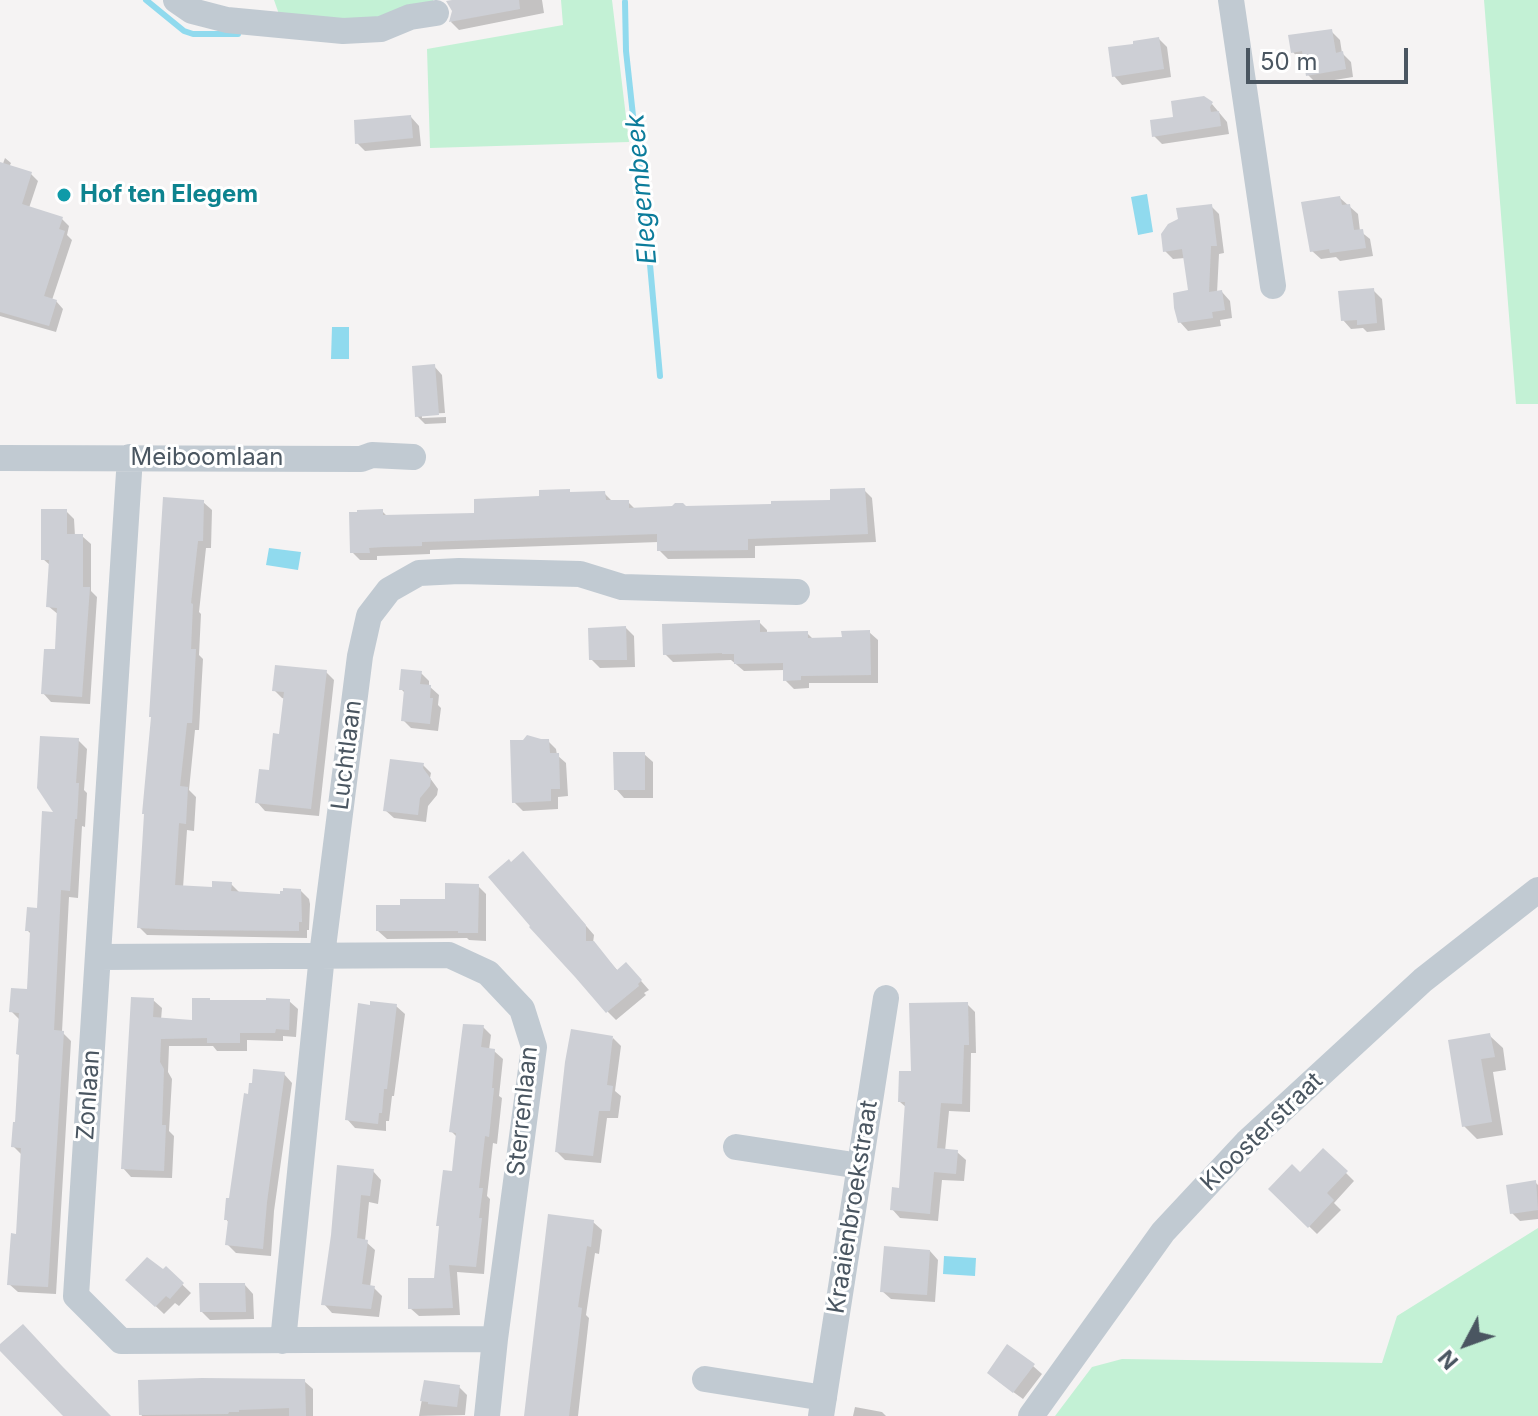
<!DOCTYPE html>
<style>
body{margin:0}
#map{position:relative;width:1538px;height:1416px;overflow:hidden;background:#f5f3f3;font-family:Inter,sans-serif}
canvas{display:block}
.north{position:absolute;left:1426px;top:1304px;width:80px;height:80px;-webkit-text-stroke:6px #fff;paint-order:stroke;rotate:229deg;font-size:22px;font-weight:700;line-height:32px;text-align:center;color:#4a5661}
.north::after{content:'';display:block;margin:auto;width:28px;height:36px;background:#4a5661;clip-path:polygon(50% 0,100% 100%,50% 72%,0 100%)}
.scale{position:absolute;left:1246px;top:48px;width:162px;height:36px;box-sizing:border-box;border:4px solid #4a5661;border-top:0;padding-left:10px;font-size:24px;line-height:28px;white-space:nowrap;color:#4a5661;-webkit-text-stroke:6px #fff;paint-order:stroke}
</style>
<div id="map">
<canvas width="1538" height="1416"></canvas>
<div class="north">N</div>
<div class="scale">50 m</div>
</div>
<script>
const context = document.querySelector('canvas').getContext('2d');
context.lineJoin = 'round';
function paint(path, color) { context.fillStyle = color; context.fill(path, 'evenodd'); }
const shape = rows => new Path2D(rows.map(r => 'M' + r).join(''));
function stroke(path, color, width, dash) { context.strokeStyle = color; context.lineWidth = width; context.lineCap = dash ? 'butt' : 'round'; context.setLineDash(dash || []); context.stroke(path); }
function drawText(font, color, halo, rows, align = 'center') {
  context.font = font + ' Inter,sans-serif'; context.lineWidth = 6; context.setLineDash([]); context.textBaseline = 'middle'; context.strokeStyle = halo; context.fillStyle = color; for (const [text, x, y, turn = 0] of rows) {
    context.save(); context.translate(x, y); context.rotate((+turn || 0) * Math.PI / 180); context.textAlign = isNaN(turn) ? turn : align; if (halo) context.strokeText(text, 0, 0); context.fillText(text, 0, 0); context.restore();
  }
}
paint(shape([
 [274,0,433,0,434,4,379,20,280,17],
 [561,0,612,0,629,142,430,148,427,49,563,25],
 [1484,0,1538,0,1538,404,1516,404],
 [1538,1228,1538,1416,1055,1416,1092,1367,1122,1359,1382,1363,1397,1316]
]), '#c3f1d5');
paint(shape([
 [1147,194,1153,232,1138,235,1131,197],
 [332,327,349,327,349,359,331,359],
 [269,548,301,552,298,570,266,565],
 [944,1256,976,1258,975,1276,943,1274]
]), '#90daee');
paint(shape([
 [462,0,542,0,544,13,459,30,451,22],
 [1331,31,1340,40,1342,53,1351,62,1353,77,1316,83,1308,75,1306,60,1301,61,1293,52],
 [1159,39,1167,47,1171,77,1122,85,1114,76],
 [1212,104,1227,122,1229,134,1162,144,1154,136,1176,119],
 [411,117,419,126,421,146,365,151,357,143],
 [5,158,11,163,9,167,31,174,38,181,29,208,62,219,69,226,67,235,72,240,52,300,56,301,63,309,56,332,0,316,0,172],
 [1340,198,1358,214,1360,231,1370,239,1373,256,1340,261,1336,257,1321,259,1312,251],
 [1211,206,1219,214,1224,253,1219,254,1217,293,1222,292,1230,301,1232,318,1220,320,1221,326,1188,331,1180,322,1190,292,1185,258,1173,259,1165,251],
 [1373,290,1382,299,1385,330,1367,332,1363,328,1351,329,1343,320],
 [434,366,442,375,445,413,422,414,422,418,446,417,446,423,425,424,417,416],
 [864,490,872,498,876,542,755,546,755,558,668,559,659,550,659,542,430,550,430,554,377,556,377,560,360,560,352,552,382,511,388,517,476,515,569,491,573,494,604,493,613,502,628,502,636,510,832,502],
 [203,502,212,510,211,548,206,548,199,612,201,614,199,655,203,659,199,730,195,730,189,790,196,797,194,831,187,830,183,888,214,889,231,884,239,892,282,896,301,891,309,899,310,904,309,930,307,930,307,938,147,935,139,927],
 [66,511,74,519,75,536,82,536,91,544,91,591,97,597,90,704,51,702,43,693,57,651,59,615,48,606,51,566,43,559],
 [759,622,767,630,767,634,807,633,814,640,844,639,869,632,878,640,878,683,809,683,809,688,794,689,785,680,785,670,744,671,731,660,673,662,665,654],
 [626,628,634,636,635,667,600,668,591,659],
 [326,672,334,680,319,816,265,811,257,802,271,773,281,736,286,699,282,698,274,690],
 [421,673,429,681,429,686,439,695,438,705,441,708,438,731,411,728,403,720,406,694,401,689],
 [78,740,87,749,84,790,87,793,85,827,82,826,78,898,69,897,62,1032,71,1041,56,1294,18,1292,9,1284,17,1236,22,1155,13,1146,17,1124,20,1020,11,1011,29,991,32,935,28,931,39,910,56,814],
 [548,741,556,749,557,755,566,763,568,796,558,797,558,809,523,811,514,802],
 [644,754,653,762,653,798,624,798,616,789],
 [423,765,431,773,430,778,438,789,437,795,428,806,426,822,394,818,385,810],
 [531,862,594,935,593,943,618,971,634,973,649,990,644,993,646,995,616,1020,608,1012],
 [478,886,486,894,486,941,469,940,467,938,387,939,378,931],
 [153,1000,162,1008,161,1020,194,1022,289,1001,298,1009,296,1037,283,1036,283,1041,247,1040,247,1051,217,1051,213,1046,169,1046,168,1072,172,1079,169,1131,174,1136,172,1178,131,1177,123,1168],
 [967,1004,975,1012,976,1053,971,1053,970,1112,949,1111,945,1151,957,1152,966,1160,964,1181,942,1180,938,1221,900,1218,892,1209,901,1190,907,1108,900,1102,913,1073],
 [396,1006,405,1014,394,1096,392,1096,389,1121,386,1121,386,1131,355,1128,347,1119],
 [483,1027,491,1035,489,1050,494,1051,503,1059,499,1096,502,1098,497,1144,493,1143,487,1196,490,1199,484,1274,457,1272,460,1315,419,1316,410,1308,436,1280,458,1138,451,1131],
 [1490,1036,1503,1048,1506,1070,1493,1072,1503,1135,1477,1139,1464,1126,1450,1042],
 [613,1038,621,1046,615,1091,621,1096,618,1118,607,1118,601,1163,565,1160,557,1152],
 [284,1074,292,1083,274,1211,271,1256,236,1253,227,1244,229,1223,226,1219],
 [1323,1150,1354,1181,1334,1203,1341,1210,1317,1234,1271,1189,1300,1175],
 [373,1171,381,1180,378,1204,369,1202,365,1241,375,1250,370,1287,374,1288,382,1296,379,1317,332,1313,324,1304,333,1235],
 [1535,1182,1538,1185,1538,1219,1520,1221,1512,1213],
 [593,1222,602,1230,599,1254,595,1253,586,1315,589,1318,578,1416,526,1416],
 [930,1251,938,1260,935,1302,891,1299,882,1291],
 [166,1269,191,1293,179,1306,175,1303,164,1314,128,1280,163,1272],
 [245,1285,253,1294,254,1319,210,1320,202,1312],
 [1033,1366,1042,1374,1023,1399,998,1381],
 [304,1381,313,1389,313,1416,142,1416,141,1414],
 [425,1382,459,1387,467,1395,465,1415,419,1416],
 [855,1407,882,1412,886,1416,853,1416]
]), '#0003');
stroke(shape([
 [146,0,184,31,193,34,238,34],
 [625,2,626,51,635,134,641,164,660,376]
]), '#90daee', 6);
paint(shape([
 [452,0,519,0,520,9,449,22,452,11,446,1],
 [1332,29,1336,53,1343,51,1346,69,1306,76,1302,51,1291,53,1288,35],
 [1159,37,1164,69,1112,77,1108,47,1133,44,1133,41],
 [1204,96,1213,102,1210,107,1211,112,1219,111,1221,126,1152,137,1150,120,1173,117,1171,101],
 [411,115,413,138,355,144,354,120],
 [0,162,32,172,22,204,63,217,59,229,65,231,44,296,57,300,49,326,0,312],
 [1340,196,1342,205,1350,204,1354,230,1363,229,1366,248,1330,253,1329,249,1310,252,1301,202],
 [1212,204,1217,246,1211,246,1209,292,1222,290,1225,310,1212,312,1213,318,1178,323,1174,308,1173,293,1188,290,1182,249,1163,252,1161,234,1168,224,1178,219,1176,208],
 [1374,288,1377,323,1357,325,1357,320,1341,321,1338,291],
 [435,364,439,415,415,417,412,366],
 [865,488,868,534,748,539,748,550,657,551,657,534,422,542,422,546,383,547,369,548,370,553,350,553,349,512,357,512,357,510,383,509,383,515,474,513,474,499,539,496,539,490,570,489,570,492,605,491,606,500,629,500,629,508,672,506,675,503,683,503,686,506,771,504,771,501,830,500,830,489],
 [163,497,204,500,203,541,198,541,191,603,193,604,191,649,196,649,192,723,187,723,180,786,188,787,186,824,179,823,175,885,212,887,212,881,232,882,231,891,280,894,280,891,283,891,283,888,301,889,302,922,299,922,299,931,184,930,137,928,144,814,142,814,151,717,149,717],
 [41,509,67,509,67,534,83,534,83,587,90,587,82,697,41,694,44,649,55,649,57,608,46,607,49,560,41,560],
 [760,620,760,632,808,631,808,638,842,637,841,631,870,630,871,675,801,676,801,680,783,681,783,663,734,664,734,654,722,654,722,653,663,655,662,624],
 [626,626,627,660,589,660,588,628],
 [275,665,327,670,311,809,255,803,259,769,269,770,273,733,279,734,284,692,272,691],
 [401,669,422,671,420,684,431,685,430,698,433,698,430,724,401,721,404,690,399,690],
 [527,735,541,739,549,739,550,753,559,753,560,789,551,789,551,801,512,803,510,740,523,740],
 [40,736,79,738,76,783,79,783,77,819,75,819,70,891,61,890,54,1030,64,1031,48,1287,7,1285,11,1233,16,1234,21,1148,11,1147,13,1122,15,1122,19,1055,16,1054,19,1013,9,1012,11,988,27,989,30,931,25,931,27,907,37,908,42,811,53,812,37,788],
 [613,752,645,752,645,790,614,790],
 [390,759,424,763,423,768,431,779,430,786,420,798,418,815,383,811],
 [523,851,586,925,586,941,594,941,617,970,626,962,642,980,638,984,639,986,606,1013,575,977,529,927,530,926,488,877,509,859,511,862],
 [445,883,479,884,478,933,458,933,458,931,376,931,376,905,400,905,400,899,445,899],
 [131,997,154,998,153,1017,192,1020,192,998,210,998,210,1000,266,1000,266,998,290,999,289,1030,276,1029,275,1033,240,1033,240,1043,207,1043,207,1038,161,1039,160,1062,164,1069,162,1125,166,1125,164,1171,121,1169],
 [370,1001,397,1004,387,1089,384,1089,382,1113,379,1113,378,1124,345,1120,358,1003,370,1005],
 [968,1002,969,1045,964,1045,962,1104,941,1103,937,1148,958,1150,956,1174,934,1172,930,1214,890,1210,892,1187,899,1188,905,1102,898,1102,899,1071,911,1071,909,1003],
 [463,1024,484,1025,481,1047,495,1049,492,1088,494,1088,489,1137,485,1136,479,1188,483,1188,479,1218,482,1218,476,1267,449,1265,453,1308,408,1309,408,1278,434,1278,439,1226,436,1226,443,1170,452,1171,456,1133,449,1132],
 [571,1029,613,1036,607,1085,613,1086,610,1111,599,1111,593,1156,555,1152,565,1062],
 [1490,1033,1495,1057,1481,1059,1492,1122,1462,1127,1448,1040],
 [253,1069,285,1072,267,1202,263,1249,225,1245,228,1220,224,1220,226,1198,229,1198,244,1093,248,1094,249,1083,252,1083],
 [1323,1148,1348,1171,1327,1193,1334,1200,1308,1228,1268,1189,1292,1164,1300,1172],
 [337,1165,374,1169,370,1196,361,1195,357,1238,368,1240,362,1284,375,1286,371,1309,321,1305,331,1235],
 [1536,1180,1538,1210,1510,1214,1506,1185],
 [548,1214,594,1220,591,1247,587,1246,578,1307,582,1308,569,1416,524,1416],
 [884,1246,930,1250,927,1295,880,1292],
 [147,1257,163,1269,166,1266,184,1283,170,1299,166,1296,155,1307,125,1280],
 [199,1283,245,1283,246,1312,200,1312],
 [23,1324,62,1366,111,1416,63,1416,0,1351,0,1344],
 [1007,1344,1035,1364,1013,1393,987,1373],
 [202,1378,305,1379,306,1416,289,1416,289,1408,239,1410,239,1412,229,1412,228,1414,139,1415,138,1380],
 [424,1380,460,1385,457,1407,428,1404,428,1402,420,1401]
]), '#cdcfd5');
stroke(shape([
 [176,0,192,11,227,20,343,31,381,29,410,17,436,13],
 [1231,0,1273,286],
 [130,457,76,1296,121,1341,495,1339],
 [0,458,361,459,372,455,413,457],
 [98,957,449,955,488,973,522,1009,534,1047,495,1339,487,1416],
 [736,1147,860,1166],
 [283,1341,322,955,360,656,369,616,389,590,419,573,459,571,580,574,622,587,797,592],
 [705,1379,824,1398],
 [821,1416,886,998],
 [1031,1416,1163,1232,1247,1142,1423,980,1538,890]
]), '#c1cad2', 26);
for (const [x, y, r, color] of [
 [64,195,8,"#0f9aa8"]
]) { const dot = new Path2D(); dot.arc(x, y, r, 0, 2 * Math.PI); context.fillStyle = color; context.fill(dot); stroke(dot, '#fff', 3); }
drawText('bold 24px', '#0d838f', '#fff', [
 ["Hof ten Elegem",80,195]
], 'left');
drawText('24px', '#4a5661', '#fff', [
 ["Meiboomlaan",207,458],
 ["Luchtlaan",347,755,-83],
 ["Zonlaan",89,1095,-86],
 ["Sterrenlaan",523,1111,-84],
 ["Kloosterstraat",1262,1132,-44],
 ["Kraaienbroekstraat",853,1207,-81]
]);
drawText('italic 26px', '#0c7c9b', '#fff', [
 ["Elegembeek",642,189,-95]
]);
</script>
